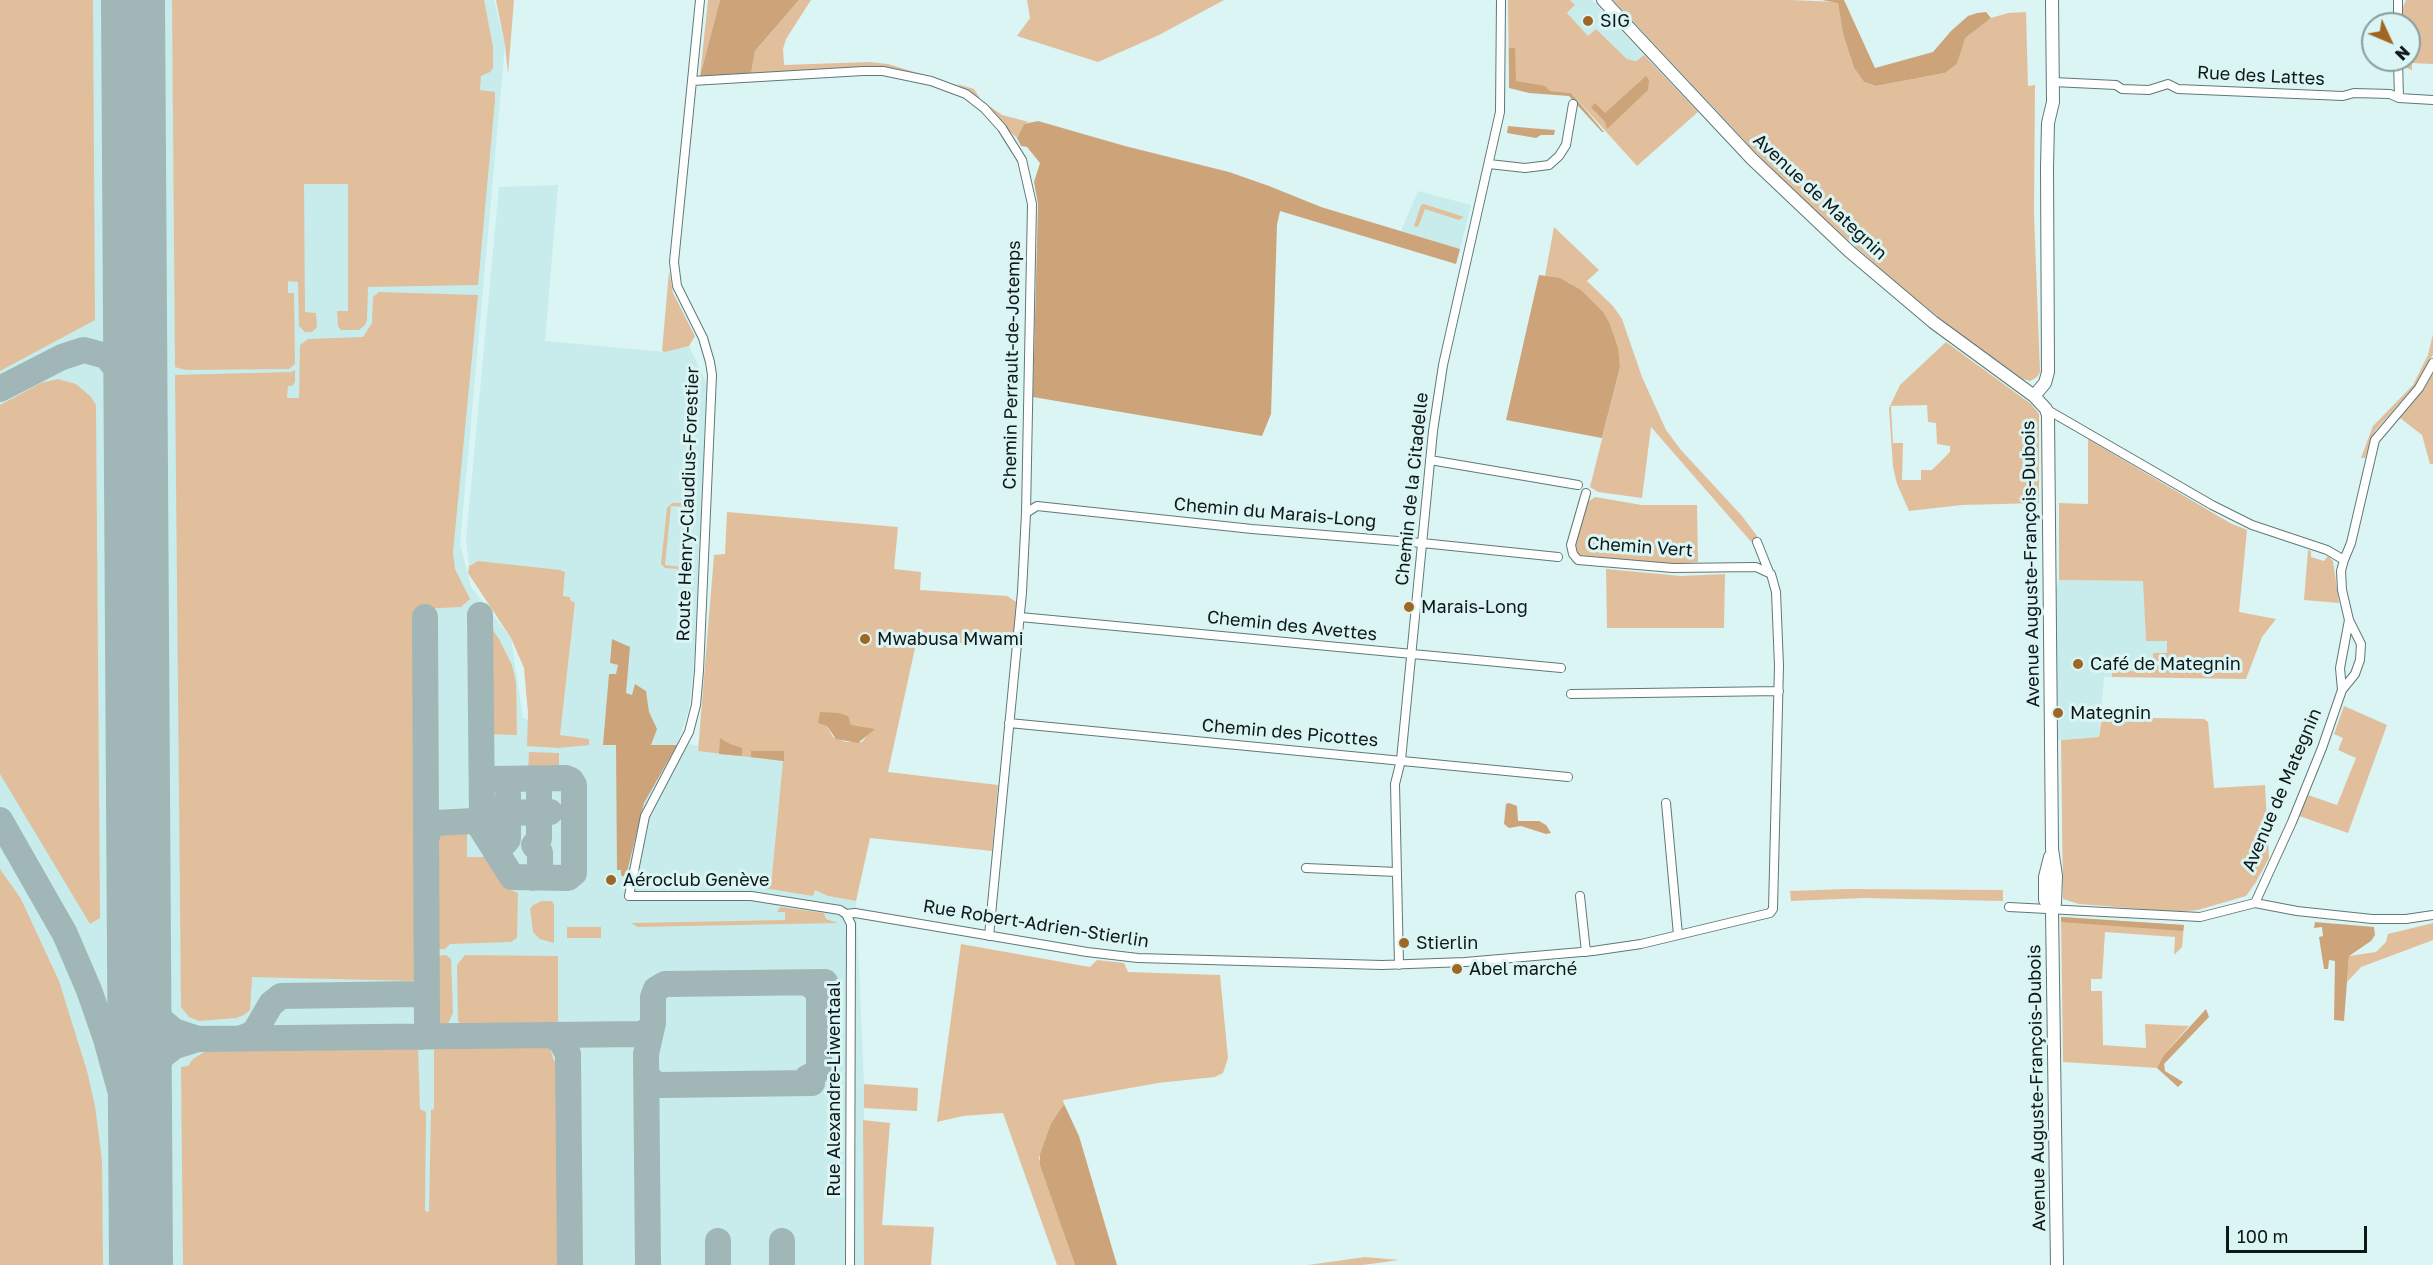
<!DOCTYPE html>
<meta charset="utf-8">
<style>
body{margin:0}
#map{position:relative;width:2433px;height:1265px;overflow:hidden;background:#daf5f4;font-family:"Golos Text",sans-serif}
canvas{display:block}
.north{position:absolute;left:2361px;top:12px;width:60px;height:60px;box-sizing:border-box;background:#daf5f4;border:2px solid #899d9c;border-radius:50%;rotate:134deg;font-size:16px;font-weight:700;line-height:24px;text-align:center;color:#0f1818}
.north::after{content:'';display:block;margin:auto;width:21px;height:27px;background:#9f6723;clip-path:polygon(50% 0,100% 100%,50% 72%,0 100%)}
.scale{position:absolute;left:2226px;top:1226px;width:141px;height:27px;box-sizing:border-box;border:3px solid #0f1818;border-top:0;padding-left:8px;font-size:18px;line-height:21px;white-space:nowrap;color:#0f1818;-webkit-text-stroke:4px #daf5f4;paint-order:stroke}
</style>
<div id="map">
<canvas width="2433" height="1265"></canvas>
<div class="north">N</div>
<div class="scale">100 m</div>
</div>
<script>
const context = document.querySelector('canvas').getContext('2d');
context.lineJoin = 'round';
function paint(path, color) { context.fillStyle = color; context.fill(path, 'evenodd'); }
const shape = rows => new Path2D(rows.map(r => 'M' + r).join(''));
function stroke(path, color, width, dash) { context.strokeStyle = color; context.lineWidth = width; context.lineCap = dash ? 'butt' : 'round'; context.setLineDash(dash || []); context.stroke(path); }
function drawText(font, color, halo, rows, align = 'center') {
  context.font = font + ' "Golos Text",sans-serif'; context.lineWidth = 6; context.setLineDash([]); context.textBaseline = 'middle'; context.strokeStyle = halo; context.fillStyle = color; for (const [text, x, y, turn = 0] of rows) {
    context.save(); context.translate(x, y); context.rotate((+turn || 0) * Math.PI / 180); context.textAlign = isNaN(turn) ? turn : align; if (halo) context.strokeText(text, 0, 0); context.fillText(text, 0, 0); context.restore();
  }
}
paint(shape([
 [0,0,494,0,505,45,460,544,471,587,511,638,523,718,560,733,575,604,563,596,565,573,472,563,469,566,466,540,499,187,558,185,545,341,665,352,689,346,707,384,696,641,689,709,678,742,784,761,810,886,828,896,856,901,864,1084,864,1265,0,1265],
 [1570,0,1592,0,1644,55,1636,61,1627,59,1596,29,1588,36,1567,13,1575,5],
 [1418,191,1471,205,1460,249,1401,231],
 [2059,580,2144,581,2146,641,2167,640,2167,653,2153,653,2153,671,2113,671,2112,677,2104,677,2099,737,2056,740,2055,592]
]), '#c7eceb');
paint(shape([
 [0,0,93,0,95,320,0,371],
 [172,0,484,0,493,47,493,68,490,72,481,76,480,90,495,92,495,100,478,285,368,287,367,320,365,325,359,330,341,330,338,326,337,311,348,311,348,184,304,184,305,312,316,313,317,327,312,332,305,332,299,326,298,282,288,281,288,293,294,293,295,364,289,369,186,370,175,367],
 [496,0,514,0,508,74,505,45],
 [708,0,720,0,700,76],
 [799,0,811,0,786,39,783,49,784,65,869,62,888,64,931,77,879,67,751,74,755,51],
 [1027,0,1224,0,1159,35,1098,62,1017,36,1030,18],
 [1508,0,1570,0,1575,5,1567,13,1588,36,1596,29,1627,59,1636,61,1644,55,1698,112,1637,166,1571,93,1509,88],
 [1613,0,1791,0,1838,2,1843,34,1854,68,1864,82,1876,86,1945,73,1957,64,1964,38,1974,30,1991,18,2008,13,2026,12,2028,86,2035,85,2034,214,2040,372,2037,377,2030,381,2023,379,1962,336,1902,288,1812,208,1760,157],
 [2406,0,2433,0,2433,64,2412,63,2412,70,2404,67,2404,60,2409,60,2409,24,2403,24,2403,7],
 [957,84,974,89,981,100,1002,115,1029,122,1024,124,1017,138,965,90],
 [1424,204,1464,217,1459,220,1425,209,1418,227,1414,226,1421,205],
 [1554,227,1599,270,1587,281,1613,306,1622,319,1642,377,1666,430,1681,450,1742,516,1760,540,1753,544,1651,427,1642,498,1598,492,1590,487,1620,367,1570,283,1545,276],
 [669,271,673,293,695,336,689,346,665,352,662,351],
 [379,292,478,295,453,552,455,569,470,599,461,607,420,609,422,971,420,978,413,981,252,977,250,1010,244,1015,236,1018,199,1021,189,1017,181,1007,175,375,291,372,295,370,295,382,292,386,288,386,287,398,299,398,300,345,308,339,363,337,372,323,373,297],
 [2433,334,2433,354,2420,380,2375,431,2365,458,2361,458,2373,426,2413,385,2428,355],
 [1946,342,2031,404,2039,414,2039,503,1962,505,1909,511,1897,484,1893,467,1889,408,1900,385],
 [1927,405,1928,422,1936,423,1937,444,1950,446,1950,452,1932,470,1921,470,1921,480,1902,480,1903,443,1893,443,1891,406],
 [2433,373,2433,464,2430,464,2422,435,2400,418,2424,389],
 [58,379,76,384,91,397,96,405,100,918,90,924,0,774,0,405,41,383],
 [2088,439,2230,523,2247,530,2239,612,2276,619,2262,637,2246,679,2112,677,2112,671,2153,671,2153,665,2159,665,2159,661,2153,661,2153,653,2167,653,2167,641,2146,641,2143,581,2059,580,2059,503,2088,504],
 [1595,497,1642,505,1697,505,1698,562,1671,564,1579,555,1574,547,1586,503],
 [672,503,688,503,688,507,671,506,665,565,682,567,678,569,665,568,661,564,667,508],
 [727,512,898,527,894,569,921,572,920,590,1007,596,1018,603,1013,648,917,639,888,772,998,785,992,851,870,838,856,901,828,896,815,890,813,896,764,888,764,886,771,886,783,761,698,751,714,555,725,554],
 [827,726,869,733,862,742,846,742,833,737],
 [2308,550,2311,551,2311,557,2324,561,2328,556,2333,561,2339,603,2304,600],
 [478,561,560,570,565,572,563,596,570,597,570,600,575,603,560,735,589,739,589,745,559,748,527,746,528,713,524,668,511,638,468,573,469,566],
 [1606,569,1681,576,1725,574,1724,628,1607,628],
 [483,616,499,639,512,665,516,682,517,735,488,734,488,719,483,718],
 [2344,706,2387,725,2348,833,2299,816,2308,795,2337,805,2356,758,2338,750,2343,738,2334,734],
 [2102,717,2204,719,2208,722,2214,788,2265,785,2269,858,2256,882,2246,896,2198,910,2177,912,2079,904,2063,899,2061,740,2099,737],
 [529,752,559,753,559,771,528,770],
 [443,827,462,827,467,831,467,857,491,857,509,886,508,889,518,893,517,938,511,942,450,944,445,949,431,950,430,838,434,831],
 [0,869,21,899,59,981,87,1071,95,1106,102,1160,103,1265,0,1265],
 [1847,889,2003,890,2003,901,1864,898,1791,901,1790,891],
 [542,901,552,901,554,905,554,943,540,939,533,932,530,909,533,905],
 [780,907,824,913,826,919,838,923,638,927,631,923,785,920,785,912,777,912],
 [2061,917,2184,925,2182,947,2174,955,2175,937,2105,932,2102,979,2091,979,2091,991,2102,991,2103,1045,2146,1048,2145,1024,2189,1026,2163,1056,2157,1068,2063,1062],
 [2433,923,2433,940,2361,967,2347,982,2349,956,2376,952,2386,942,2388,934],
 [601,927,601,938,567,938,567,927],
 [961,944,1090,967,1097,960,1124,963,1128,972,1220,975,1228,1058,1223,1073,1215,1077,1158,1083,1063,1100,1064,1104,1051,1123,1039,1158,1075,1265,1057,1265,1003,1113,963,1116,937,1122],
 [446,955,451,959,453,1013,447,1026,441,1026,435,1022,432,956],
 [465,955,558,956,558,1026,463,1027,458,1021,457,965],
 [536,1045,537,1047,550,1048,554,1061,559,1061,560,1265,183,1265,181,1067,188,1066,193,1059,209,1049,418,1047,420,1109,426,1112,425,1211,429,1212,431,1110,434,1109,434,1050,437,1046],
 [864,1084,918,1088,917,1111,864,1108],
 [863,1120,890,1123,882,1225,934,1227,931,1265,864,1265],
 [1365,1257,1399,1260,1363,1265,1308,1265]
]), '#e2bf9c');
paint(shape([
 [720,0,799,0,755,51,751,74,700,76],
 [1822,0,1844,0,1875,68,1933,52,1951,31,1968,16,1977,13,1986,12,1991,18,1965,38,1957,64,1945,73,1876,86,1864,82,1854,68,1843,34,1838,3],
 [1509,48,1515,48,1516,81,1545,86,1550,91,1571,93,1604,132,1602,132,1569,96,1529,93,1509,88],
 [1646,76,1649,80,1648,90,1607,129,1605,122,1591,107,1595,103,1605,113],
 [1038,121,1125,146,1229,172,1269,186,1321,207,1460,249,1456,264,1280,211,1277,225,1271,414,1262,436,1033,397,1038,204,1034,182,1040,163,1027,147,1021,146,1017,138,1024,124],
 [1508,126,1529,128,1555,130,1554,135,1541,135,1536,138,1507,133],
 [1539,275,1560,278,1581,290,1603,312,1609,322,1618,348,1620,367,1602,438,1506,420],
 [612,639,630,647,626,693,632,695,635,684,646,691,649,712,657,729,651,745,677,745,644,803,626,876,624,877,621,875,621,870,617,870,616,745,603,745,609,674,616,674,618,665,610,663],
 [820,712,839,713,848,716,851,725,875,729,858,743,836,739,827,726,818,723],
 [720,738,730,744,742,748,742,756,719,754],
 [751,751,784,751,784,761,751,757],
 [1509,803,1517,806,1518,821,1539,821,1546,825,1551,833,1546,834,1521,826,1509,828,1504,824,1506,804],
 [2061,917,2184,925,2183,931,2061,922],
 [2315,922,2374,927,2375,935,2371,941,2349,956,2344,1021,2334,1020,2335,961,2329,960,2328,969,2324,969,2319,937,2323,936,2322,927,2314,928],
 [2206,1009,2209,1017,2164,1064,2165,1071,2183,1082,2178,1087,2157,1068,2163,1056],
 [1064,1104,1079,1136,1117,1265,1075,1265,1040,1165,1040,1154,1051,1123]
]), '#cda479');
stroke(shape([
 [0,389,62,357,84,350,106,356,135,390],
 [533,778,539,785,539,806,532,812,539,818,539,839,534,845,540,852,540,872,533,878],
 [482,815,486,813,550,812],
 [0,820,65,934,89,990,106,1039,122,1097,133,1150,140,1210,142,1265],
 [473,821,478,823,512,877,568,878,574,873,574,785,571,780,566,778,491,779,485,781,482,786],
 [427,836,430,828,436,823,473,821,482,815,480,615],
 [502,846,508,839,508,795],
 [807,983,816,989,819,997,819,1069,815,1074,807,1078],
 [139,988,162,1021,174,1031,198,1039],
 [552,1036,561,1041,568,1054,570,1265],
 [420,1037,425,1034,427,1029,425,617],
 [242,1038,254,1033,271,1004,281,996,415,994,423,992,427,985],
 [646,1073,652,1082,660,1085,812,1083],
 [140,1091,162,1056,175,1046,198,1039,641,1034,649,1030,653,1023],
 [718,1241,718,1265],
 [782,1241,782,1265],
 [648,1265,646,1054,653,1023,653,997,656,989,665,984,825,982]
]), '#a1b6b6', 26);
stroke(shape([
 [133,0,141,1265]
]), '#a1b6b6', 64);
const minor = shape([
 [700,0,674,262,677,286,703,338,710,362,712,375,699,671,696,705,689,732,645,816,629,896,751,896,840,910,846,914,855,913,1087,952,1138,958,1382,965,1465,962,1593,951,1641,944,1770,913,1773,909,1779,666,1776,592,1771,574,1756,567,1673,568,1578,560,1573,554,1571,545,1586,493],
 [2398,24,2398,0],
 [2398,60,2399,98],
 [692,81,863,71,883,71,931,81,966,94,984,108,1002,128,1022,160,1032,204,1026,513,1022,592,989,936],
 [2053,82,2116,85,2122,89,2149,90,2168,84,2178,89,2343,96,2354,93,2390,94,2399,98,2433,100],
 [1489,164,1525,168,1549,165,1559,156,1566,145,1573,104],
 [2046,409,2212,505,2252,525,2327,550,2344,560,2341,571,2342,590,2349,620,2361,644,2360,660,2355,674,2342,690,2322,748,2292,822,2255,903],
 [1430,460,1578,485],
 [1026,513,1037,506,1252,529,1422,543,1558,557],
 [1757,542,1769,572],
 [2344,560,2351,543,2375,440,2419,388,2433,363],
 [1020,617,1561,668],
 [2342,690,2340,668,2349,620],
 [1571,694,1779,691],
 [1009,723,1568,777],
 [1666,803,1678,935],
 [1306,868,1397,872],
 [1580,896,1586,952],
 [2009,907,2200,917,2255,903,2297,911,2372,919,2406,919,2433,915],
 [846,914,851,924,850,1265],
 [1399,965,1395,784,1401,760,1433,431,1443,365,1500,112,1501,0]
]);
const secondary = shape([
 [1603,0,1752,159,1849,251,1933,322,2034,396,2046,409,2048,415,2052,849,2056,876,2055,903,2052,910,2057,1265],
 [2034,396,2045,383,2048,372,2047,167,2048,123,2053,102,2052,0],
 [2050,857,2045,877,2045,900,2052,910]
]);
stroke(minor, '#607878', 10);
stroke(secondary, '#607878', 14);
stroke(minor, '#fff', 8);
stroke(secondary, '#fff', 12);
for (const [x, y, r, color] of [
 [1588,21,6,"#9f6723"],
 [1409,607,6,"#9f6723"],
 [865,639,6,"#9f6723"],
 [2078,664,6,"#9f6723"],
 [2058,713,6,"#9f6723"],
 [611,880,6,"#9f6723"],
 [1404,943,6,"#9f6723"],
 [1457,969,6,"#9f6723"]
]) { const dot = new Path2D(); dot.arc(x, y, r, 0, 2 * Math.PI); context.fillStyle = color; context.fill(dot); stroke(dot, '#daf5f4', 2); }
drawText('18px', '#0f1818', '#daf5f4', [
 ["SIG",1600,21],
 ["Marais-Long",1421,607],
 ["Mwabusa Mwami",877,639],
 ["Café de Mategnin",2090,664],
 ["Mategnin",2070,713],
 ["Aéroclub Genève",623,880],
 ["Stierlin",1416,943],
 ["Abel marché",1469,969]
], 'left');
drawText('18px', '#0f1818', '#daf5f4', [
 ["Rue des Lattes",2261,76,3],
 ["Avenue de Mategnin",1820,197,43],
 ["Chemin Perrault-de-Jotemps",1012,365,-89],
 ["Chemin de la Citadelle",1412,489,-84],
 ["Route Henry-Claudius-Forestier",688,504,-88],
 ["Chemin du Marais-Long",1275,513,5],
 ["Chemin Vert",1640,547,4],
 ["Avenue Auguste-François-Dubois",2031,564,-91],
 ["Chemin des Avettes",1292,626,6],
 ["Chemin des Picottes",1290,733,5],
 ["Avenue de Mategnin",2282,790,-67],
 ["Rue Robert-Adrien-Stierlin",1036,924,9],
 ["Avenue Auguste-François-Dubois",2037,1088,-91],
 ["Rue Alexandre-Liwentaal",834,1089,-90]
]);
</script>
